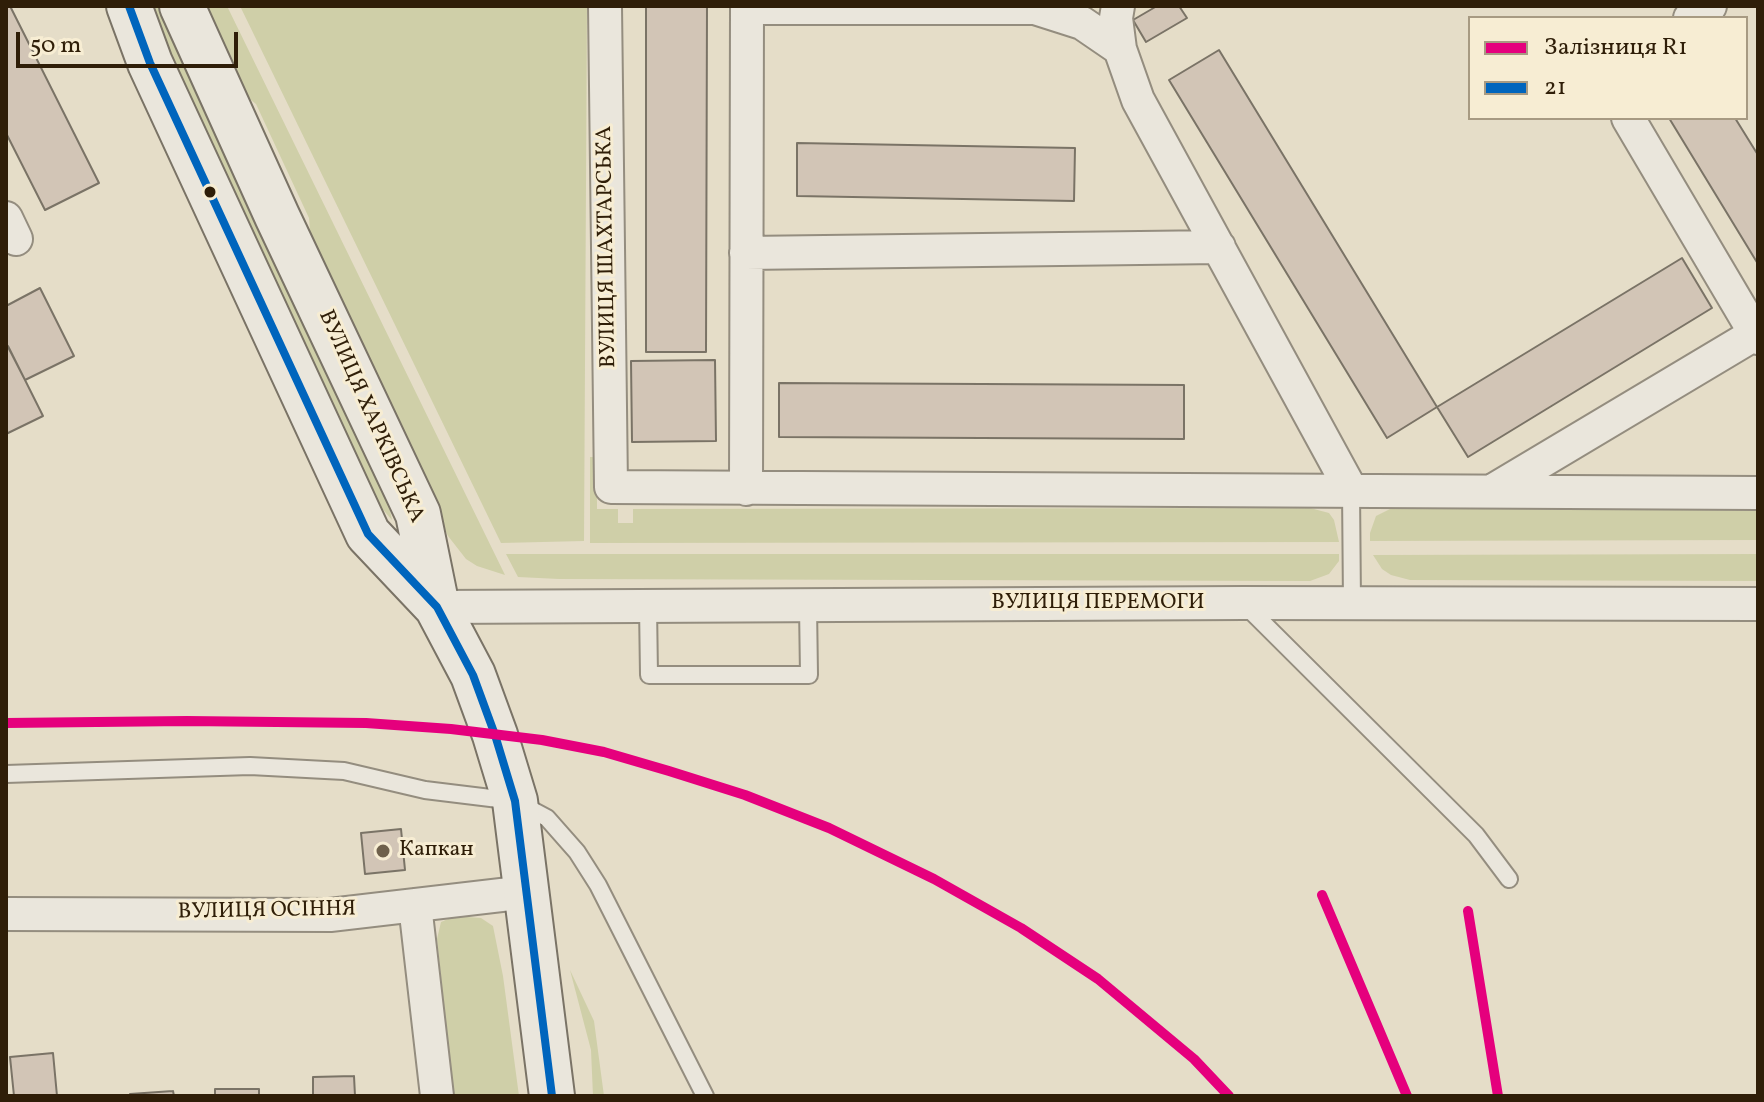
<!DOCTYPE html>
<meta charset="utf-8">
<style>
body{margin:0}
#map{position:relative;width:1764px;height:1102px;overflow:hidden;background:#e5ddc8;font-family:Vollkorn,serif}
canvas{display:block}
.frame{position:absolute;inset:0;border:8px solid #2f1e08;pointer-events:none}
.legend{position:absolute;left:1468px;top:16px;width:280px;height:104px;box-sizing:border-box;background:#f7edd3;border:2px solid #a79a82;margin:0;padding:10px 14px;list-style:none;font-size:24px;color:#2f1e08}
.legend li{display:flex;align-items:center;gap:16px;height:40px}
.legend b{width:40px;border:2px solid #a79a82}
.scale{position:absolute;left:16px;top:32px;width:222px;height:36px;box-sizing:border-box;border:4px solid #2f1e08;border-top:0;padding-left:10px;font-size:24px;line-height:28px;white-space:nowrap;color:#2f1e08;-webkit-text-stroke:6px #f7edd3;paint-order:stroke}
</style>
<div id="map">
<canvas width="1764" height="1102"></canvas>
<div class="frame"></div>
<ul class="legend">
<li><b style="height:10px;background:#e5007d"></b>Залізниця R1</li>
<li><b style="height:10px;background:#0065bd"></b>21</li>
</ul>
<div class="scale">50 m</div>
</div>
<script>
const context = document.querySelector('canvas').getContext('2d');
context.lineJoin = 'round';
function paint(path, color) { context.fillStyle = color; context.fill(path, 'evenodd'); }
const shape = rows => new Path2D(rows.map(r => 'M' + r).join(''));
function stroke(path, color, width, dash) { context.strokeStyle = color; context.lineWidth = width; context.lineCap = dash ? 'butt' : 'round'; context.setLineDash(dash || []); context.stroke(path); }
function drawText(font, color, halo, rows, align = 'center') {
  context.font = font + ' Vollkorn,serif'; context.lineWidth = 6; context.setLineDash([]); context.textBaseline = 'middle'; context.strokeStyle = halo; context.fillStyle = color; for (const [text, x, y, turn = 0] of rows) {
    context.save(); context.translate(x, y); context.rotate((+turn || 0) * Math.PI / 180); context.textAlign = isNaN(turn) ? turn : align; if (halo) context.strokeText(text, 0, 0); context.fillText(text, 0, 0); context.restore();
  }
}
paint(shape([
 [148,6,160,7,229,164,388,500,392,520,379,505,312,368],
 [201,6,227,6,505,575,477,566,466,559,448,536,311,243,309,218,256,104,241,92],
 [240,6,587,6,584,541,501,543],
 [590,457,597,457,597,509,618,509,618,523,633,523,633,509,1310,508,1329,513,1334,520,1339,542,590,543],
 [1404,506,1758,506,1758,540,1370,541,1370,533,1376,516,1392,508],
 [506,554,1339,554,1339,561,1329,574,1310,581,559,579,518,577],
 [1758,554,1758,581,1410,580,1391,575,1382,569,1373,555],
 [455,916,481,918,493,926,503,976,519,1096,453,1096,437,939,441,922],
 [570,970,594,1021,604,1096,593,1096,591,1050]
]), '#cfcfa8');
const building = shape([
 [6,6,10,6,99,183,45,210,6,133,6,6],
 [646,6,707,6,706,352,646,352,646,6],
 [1157,6,1179,6,1187,18,1146,42,1133,20,1157,6],
 [1219,50,1437,407,1387,438,1169,80,1219,50],
 [1669,118,1735,118,1758,155,1758,264,1669,118],
 [797,143,1075,148,1074,201,797,196,797,143],
 [1682,258,1712,308,1468,457,1437,407,1682,258],
 [40,288,74,356,25,380,6,343,6,306,40,288],
 [8,346,43,416,6,434,6,347,8,346],
 [715,360,716,441,632,442,631,361,715,360],
 [779,383,1184,385,1184,439,779,437,779,383],
 [401,829,405,870,365,874,361,833,401,829],
 [53,1053,57,1096,14,1096,10,1057,53,1053],
 [354,1076,355,1096,313,1096,313,1077,354,1076],
 [215,1089,259,1089,259,1096,215,1096,215,1089],
 [173,1091,174,1096,130,1096,130,1094,173,1091]
]);
paint(building, '#d2c5b6');
stroke(building, '#7a7366', 2);
const lane = shape([
 [1351,490,1352,603],
 [1244,604,1476,835,1509,879],
 [648,606,649,675,809,675,808,606],
 [6,774,250,766,344,771,425,790,515,801,547,818,577,852,598,885,705,1096]
]);
const street = shape([
 [605,6,611,487,1758,493],
 [1118,6,1116,18,1120,49,1138,100,1351,490],
 [1690,18,1710,6],
 [1628,118,1758,338],
 [6,218,16,239],
 [746,253,1219,247],
 [746,489,747,8,1035,8,1082,23,1120,49],
 [1492,491,1755,334],
 [437,607,1243,603,1758,604],
 [415,905,437,1096],
 [6,914,330,915,527,892]
]);
const secondary = shape([
 [129,6,150,63,368,534,437,607,473,675,495,735,515,801,552,1096],
 [182,6,277,216,418,514,437,607]
]);
stroke(lane, '#948d7f', 20);
stroke(street, '#948d7f', 36);
stroke(secondary, '#7a7366', 48);
stroke(lane, '#eae6dc', 16);
stroke(street, '#eae6dc', 32);
stroke(secondary, '#eae6dc', 44);
stroke(shape([
 [129,6,150,63,368,534,437,607,473,675,495,735,515,801,552,1096]
]), '#0065bd', 8);
stroke(shape([
 [6,723,187,721,366,723,451,729,542,740,604,752,669,771,745,795,829,828,934,879,1021,928,1098,979,1194,1059,1229,1096],
 [1322,895,1407,1096],
 [1468,911,1498,1096]
]), '#e5007d', 10);
for (const [x, y, r, color] of [
 [210,192,7,"#2f1e08"],
 [383,851,8,"#6f614b"]
]) { const dot = new Path2D(); dot.arc(x, y, r, 0, 2 * Math.PI); context.fillStyle = color; context.fill(dot); stroke(dot, '#f7edd3', 3); }
drawText('22px', '#2f1e08', '#f7edd3', [
 ["ВУЛИЦЯ ШАХТАРСЬКА",608,247,-91],
 ["ВУЛИЦЯ ХАРКІВСЬКА",370,417,66],
 ["ВУЛИЦЯ ПЕРЕМОГИ",1098,604],
 ["ВУЛИЦЯ ОСІННЯ",267,912,-1]
]);
drawText('22px', '#2f1e08', '#f7edd3', [
 ["Капкан",399,851]
], 'left');
</script>
